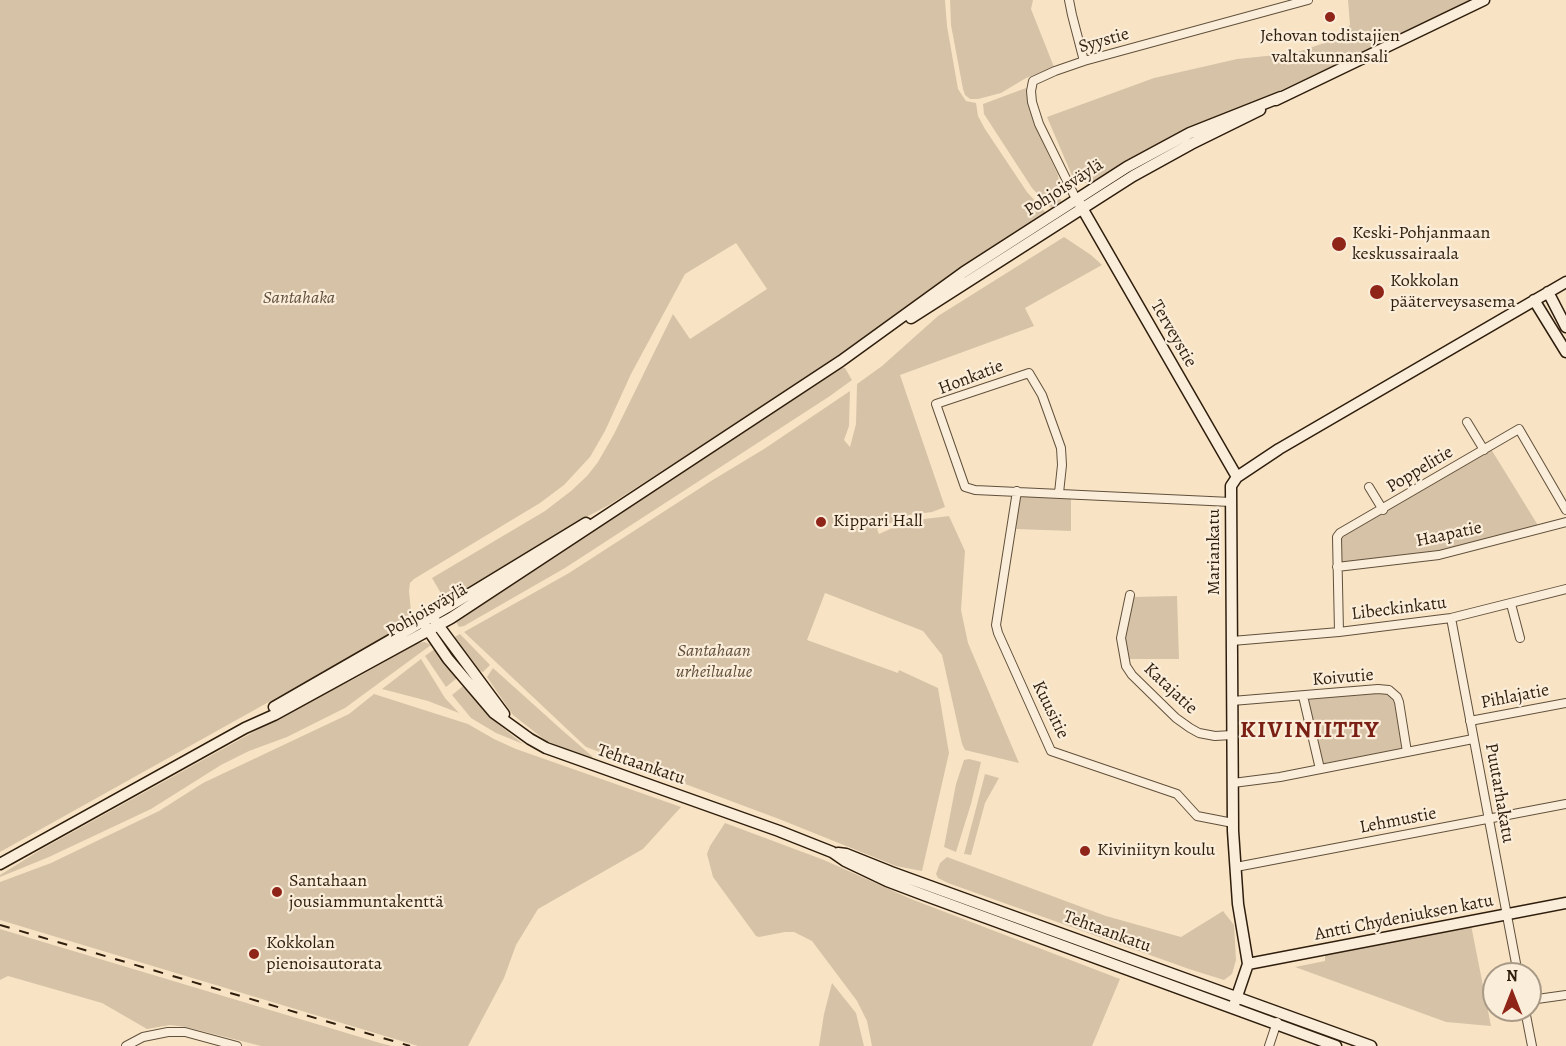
<!DOCTYPE html>
<meta charset="utf-8">
<style>
body{margin:0}
#map{position:relative;width:1566px;height:1046px;overflow:hidden;background:#f8e4c5;font-family:Alegreya,serif}
canvas{display:block}
.north{position:absolute;left:1482px;top:962px;width:60px;height:60px;box-sizing:border-box;background:#faedd9;border:2px solid #a99a87;border-radius:50%;rotate:0deg;font-size:16px;font-weight:700;line-height:24px;text-align:center;color:#2f1e0d}
.north::after{content:'';display:block;margin:auto;width:21px;height:27px;background:#8f2418;clip-path:polygon(50% 0,100% 100%,50% 72%,0 100%)}
</style>
<div id="map">
<canvas width="1566" height="1046"></canvas>
<div class="north">N</div>
</div>
<script>
const context = document.querySelector('canvas').getContext('2d');
context.lineJoin = 'round';
function paint(path, color) { context.fillStyle = color; context.fill(path, 'evenodd'); }
const shape = rows => new Path2D(rows.map(r => 'M' + r).join(''));
function stroke(path, color, width, dash) { context.strokeStyle = color; context.lineWidth = width; context.lineCap = dash ? 'butt' : 'round'; context.setLineDash(dash || []); context.stroke(path); }
function drawText(font, color, halo, rows, align = 'center') {
  context.font = font + ' Alegreya,serif'; context.lineWidth = 4.5; context.setLineDash([]); context.textBaseline = 'middle'; context.strokeStyle = halo; context.fillStyle = color; for (const [text, x, y, turn = 0] of rows) {
    context.save(); context.translate(x, y); context.rotate((+turn || 0) * Math.PI / 180); context.textAlign = isNaN(turn) ? turn : align; if (halo) context.strokeText(text, 0, 0); context.fillText(text, 0, 0); context.restore();
  }
}
paint(shape([
 [0,0,945,0,947,26,958,89,966,101,976,103,978,116,985,129,1027,192,1046,213,967,264,835,360,609,505,564,529,446,602,432,578,545,511,571,491,587,476,598,462,614,434,673,314,690,339,767,289,736,243,685,274,631,374,605,431,590,457,564,485,540,503,414,579,410,583,409,591,412,622,0,852],
 [950,0,1033,0,1031,9,1054,67,1026,78,1001,93,978,99,970,99,965,95,963,89,951,25],
 [1348,0,1472,0,1290,86,1159,144,1094,182,1082,183,1073,178,1047,117,1154,78,1237,59,1295,53,1336,39,1350,25],
 [1026,88,1028,104,1035,126,1058,175,1061,202,1051,208,1032,188,984,114,983,104],
 [1064,237,1091,255,1102,265,1025,308,1034,326,900,375,945,507,932,512,909,515,877,529,879,534,908,521,949,516,965,551,961,610,968,643,1019,763,965,750,962,744,942,655,923,631,825,593,807,640,898,673,899,670,938,688,949,753,922,871,896,866,779,819,586,747,464,632,569,573,711,481,764,449,850,391,849,426,844,440,850,447,856,424,857,384,882,366,938,316],
 [842,368,845,368,852,380,830,396,565,568,464,626,459,627,455,620],
 [1491,449,1539,527,1435,553,1341,562,1341,539,1348,533],
 [1020,496,1071,499,1071,531,1016,529],
 [1177,596,1179,659,1128,659,1124,638,1132,597],
 [460,634,490,665,483,672,477,670,451,639],
 [425,642,431,645,345,708,287,737,249,751,221,765,151,809,49,857,0,877,0,875,42,849,284,715,358,677,418,643],
 [436,648,457,678,446,687,425,656],
 [421,659,445,698,459,713,428,701,382,689],
 [493,668,562,730,593,757,586,758,545,740,513,715,487,677],
 [463,686,498,724,523,744,496,733,471,718,452,695],
 [1387,693,1396,703,1403,748,1321,764,1307,699],
 [374,694,468,724,494,739,516,749,681,807,643,849,538,909,516,945,504,978,468,1046,418,1046,0,920,0,882,51,863,159,811,203,783,349,714],
 [969,759,981,762,971,804,956,852,944,847,956,784,964,760],
 [985,774,999,778,985,803,971,855,964,854],
 [725,823,824,860,911,899,1120,979,1092,1046,872,1046,867,1021,857,1001,812,941,794,932,785,932,759,937,756,936,713,877,707,854,710,846],
 [947,857,1106,916,1181,937,1223,911,1234,925,1236,960,1232,974,1224,980,1189,969,948,883,938,878,936,874,940,863],
 [1471,925,1491,1026,1446,1022,1295,967,1325,961,1325,954],
 [0,929,380,1043,392,1046,261,1046,186,1027,170,1025,147,1029,102,1003,8,976,0,980],
 [832,983,856,1013,864,1046,819,1046,824,1014]
]), '#d6c2a6');
const street = shape([
 [1069,0,1072,15,1084,61],
 [1076,199,1039,124,1032,102,1031,91,1033,81,1055,71,1084,61,1308,0],
 [1467,422,1484,450],
 [1369,487,1383,510],
 [1017,491,996,625,998,633,1051,751,1177,794,1197,816,1233,823],
 [1059,493,1062,465,1061,448,1042,395,1029,373,936,404,965,487,975,490,1231,502],
 [1337,567,1439,555,1566,522],
 [1130,595,1121,638,1126,666,1132,675,1176,718,1190,728,1199,733,1215,736,1232,735],
 [1511,604,1520,638],
 [1451,618,1518,974],
 [1339,632,1337,537,1340,533,1519,429,1566,510],
 [1232,641,1339,632,1451,618,1566,589],
 [1303,696,1320,769],
 [1232,701,1378,689,1389,690,1397,697,1399,702,1407,752],
 [1470,721,1566,703],
 [1233,783,1280,777,1473,739],
 [1236,867,1566,804],
 [1530,1000,1566,995],
 [1525,1010,1532,1046],
 [126,1046,143,1037,168,1032,185,1032,237,1046],
 [1269,1046,1277,1022]
]);
const secondary = shape([
 [1276,100,1484,0],
 [1078,201,1237,477],
 [1548,292,1566,327],
 [1534,300,1566,352],
 [911,318,1133,176,1191,144,1260,110],
 [422,621,448,659,494,713,530,739,546,748,779,831,832,852,845,861,887,881,924,895,1336,1046],
 [435,621,504,714],
 [274,707,448,607,586,523],
 [838,853,846,854,891,872,1371,1046],
 [0,864,245,728,274,715,451,618,841,361,964,272,1127,167,1190,133,1281,97],
 [1248,964,1566,903],
 [1233,1008,1248,964,1238,904,1233,831,1231,486,1237,477,1279,449,1566,282]
]);
stroke(street, '#61503b', 10);
stroke(secondary, '#2f1e0d', 13);
stroke(street, '#faedd9', 8);
stroke(secondary, '#faedd9', 10);
stroke(shape([
 [0,925,410,1046]
]), '#2f1e0d', 2, [10, 10]);
for (const [x, y, r, color] of [
 [1330,17,6,"#8f2418"],
 [1339,244,8,"#8f2418"],
 [1377,292,8,"#8f2418"],
 [821,522,6,"#8f2418"],
 [1085,851,6,"#8f2418"],
 [277,892,6,"#8f2418"],
 [254,954,6,"#8f2418"]
]) { const dot = new Path2D(); dot.arc(x, y, r, 0, 2 * Math.PI); context.fillStyle = color; context.fill(dot); stroke(dot, '#faedd9', 2); }
drawText('18px', '#2f1e0d', '#faedd9', [
 ["Jehovan todistajien",1330,37,"center"],
 ["valtakunnansali",1330,58,"center"],
 ["Keski-Pohjanmaan",1352,234],
 ["keskussairaala",1352,255],
 ["Kokkolan",1390,282],
 ["pääterveysasema",1390,303],
 ["Kippari Hall",833,522],
 ["Kiviniityn koulu",1097,851],
 ["Santahaan",289,882],
 ["jousiammuntakenttä",289,903],
 ["Kokkolan",266,944],
 ["pienoisautorata",266,965]
], 'left');
drawText('18px', '#2f1e0d', '#faedd9', [
 ["Syystie",1104,41,-16],
 ["Pohjoisväylä",1064,188,-33],
 ["Terveystie",1173,334,60],
 ["Honkatie",971,378,-21],
 ["Poppelitie",1420,470,-31],
 ["Haapatie",1449,535,-12],
 ["Mariankatu",1215,552,-90],
 ["Libeckinkatu",1399,609,-7],
 ["Pohjoisväylä",427,611,-30],
 ["Koivutie",1343,678,-5],
 ["Katajatie",1170,689,43],
 ["Pihlajatie",1515,697,-11],
 ["Kuusitie",1050,710,64],
 ["Tehtaankatu",641,765,19],
 ["Puutarhakatu",1499,793,80],
 ["Lehmustie",1398,821,-11],
 ["Antti Chydeniuksen katu",1404,918,-11],
 ["Tehtaankatu",1107,932,20]
]);
drawText('italic 18px', '#614f3b', '#faedd9', [
 ["Santahaka",299,299],
 ["Santahaan",714,652],
 ["urheilualue",714,673]
]);
context.letterSpacing = '1.5px';
drawText('bold 24px', '#7a1f14', '#faedd9', [
 ["KIVINIITTY",1310,731]
]);
context.letterSpacing = '0px';
</script>
